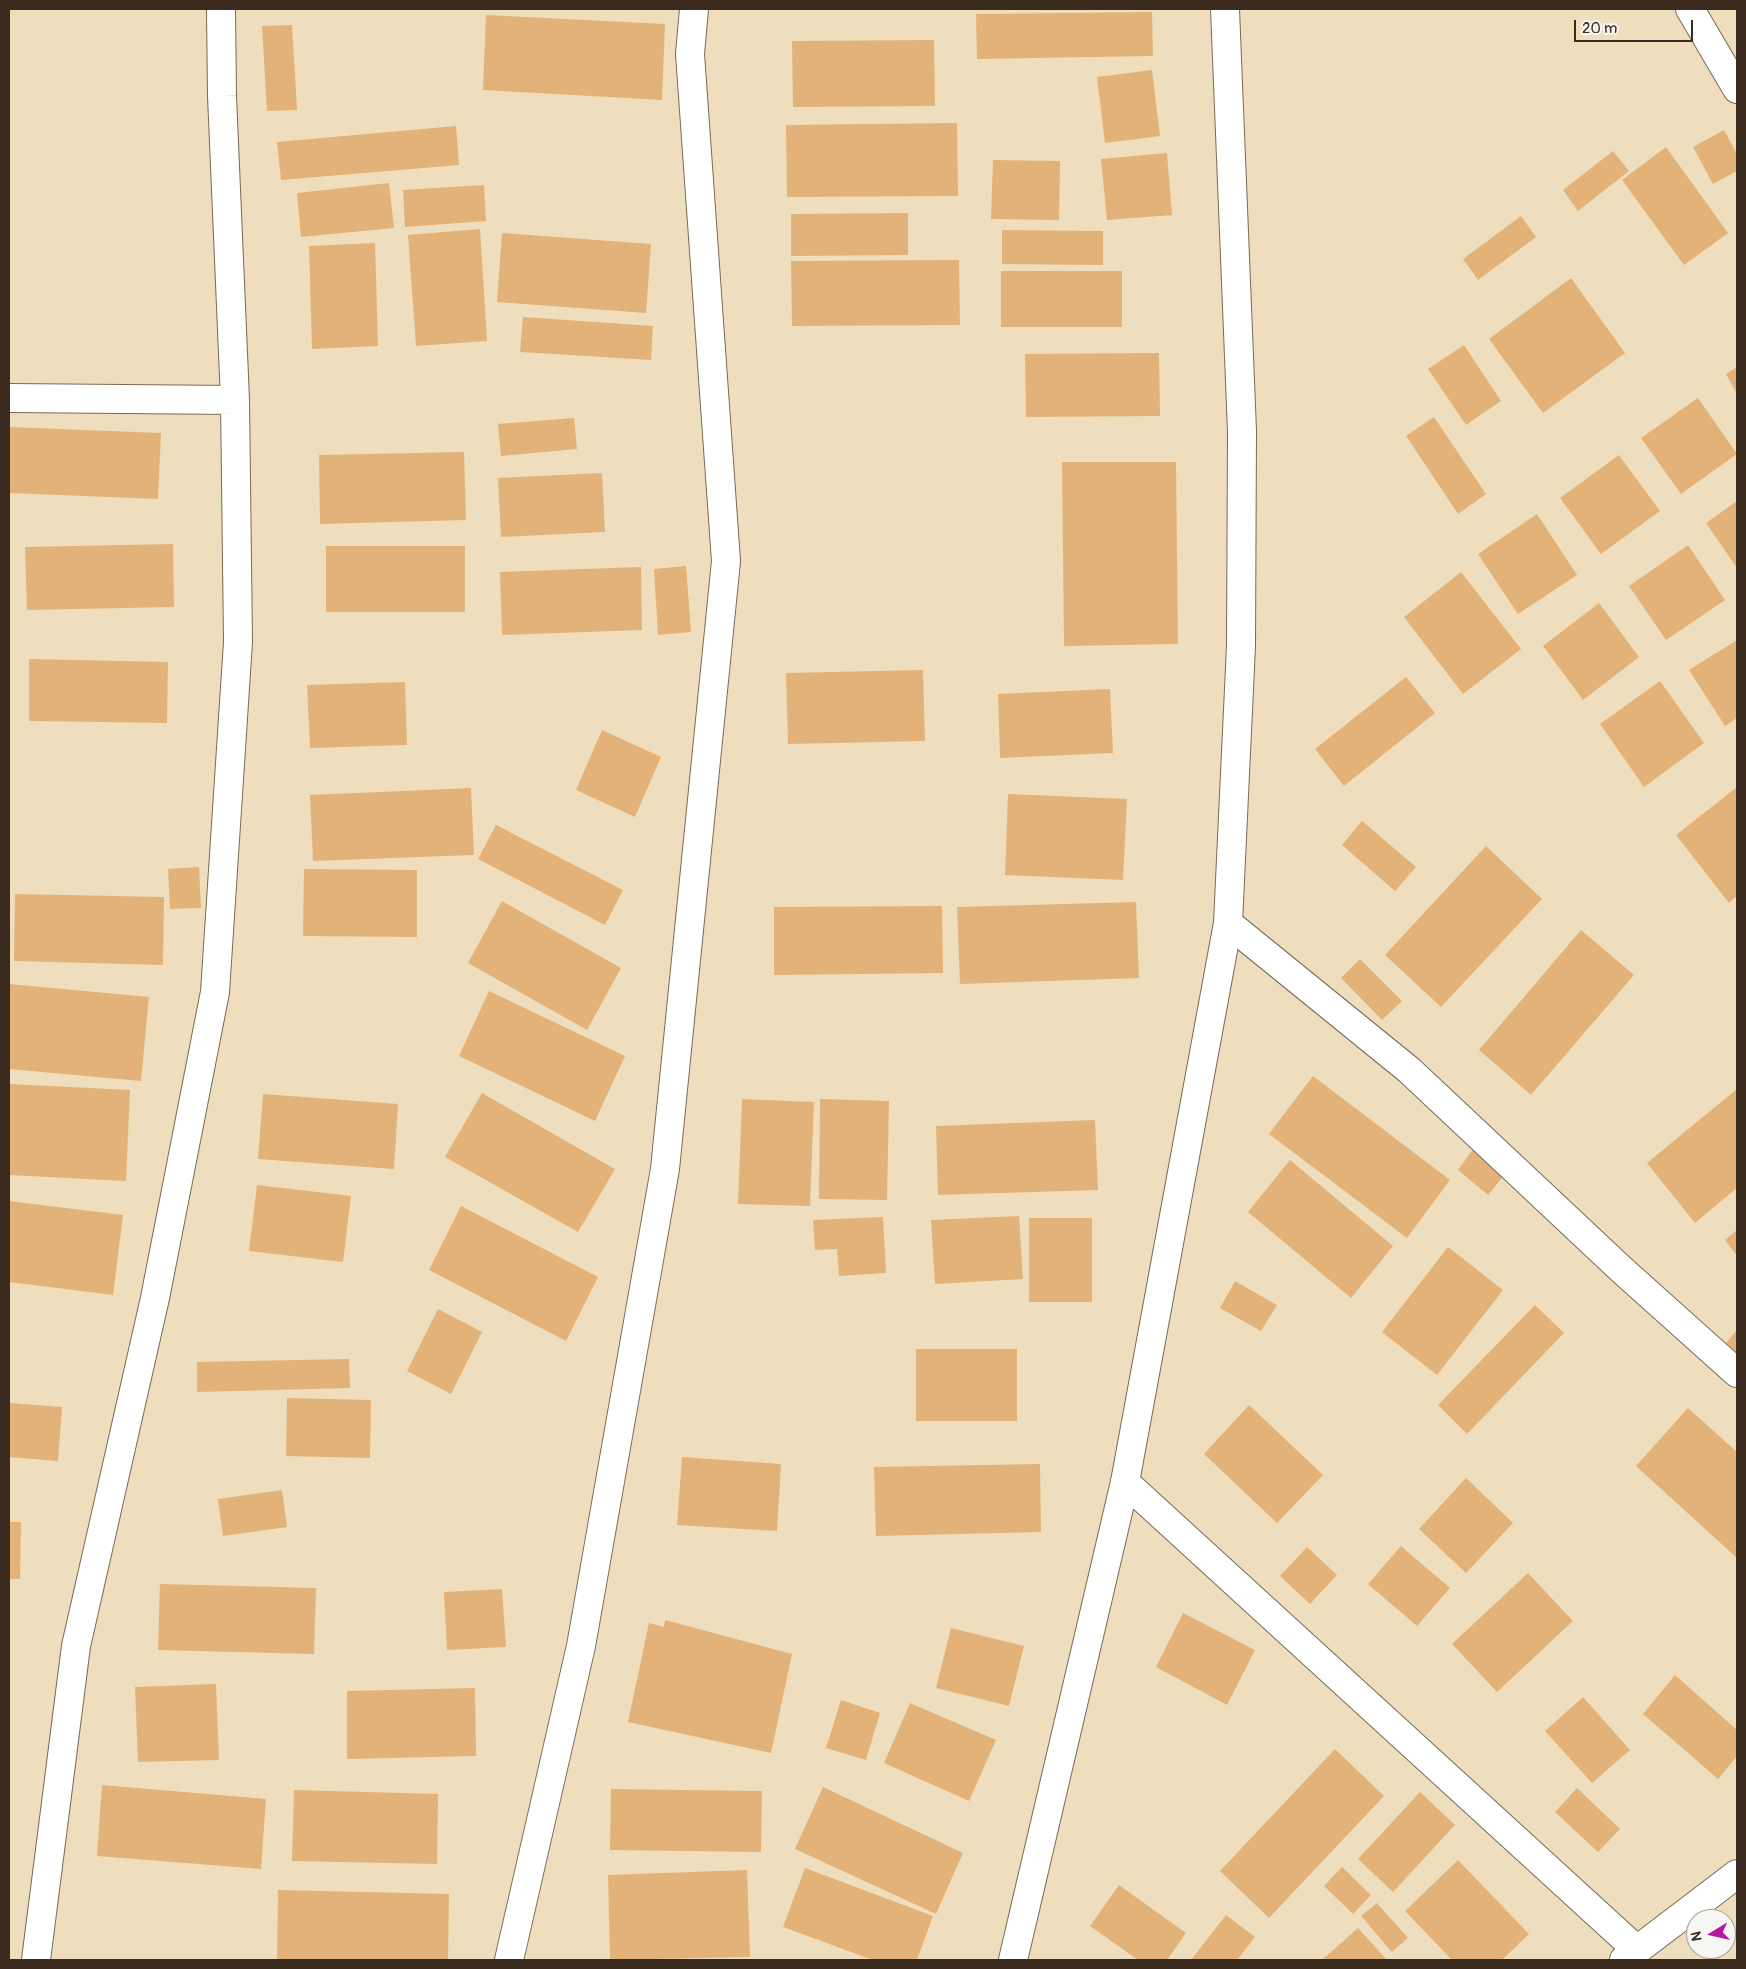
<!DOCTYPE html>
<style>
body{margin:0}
#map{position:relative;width:1746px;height:1969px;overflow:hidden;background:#efdebd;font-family:Pangolin,sans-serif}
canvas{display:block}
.frame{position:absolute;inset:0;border:10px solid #3b2a1e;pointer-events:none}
.north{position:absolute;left:1686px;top:1909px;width:50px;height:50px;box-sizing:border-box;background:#f6f6f2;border:1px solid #aba49d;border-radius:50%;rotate:261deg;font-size:14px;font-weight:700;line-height:20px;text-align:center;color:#3b2a1e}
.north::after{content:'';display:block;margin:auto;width:18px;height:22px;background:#b5179e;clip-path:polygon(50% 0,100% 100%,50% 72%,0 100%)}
.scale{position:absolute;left:1574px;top:20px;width:119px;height:22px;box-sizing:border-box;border:2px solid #3b2a1e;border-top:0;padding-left:6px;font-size:15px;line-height:18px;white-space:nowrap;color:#3b2a1e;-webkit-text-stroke:4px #f6f6f2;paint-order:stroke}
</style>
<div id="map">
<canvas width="1746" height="1969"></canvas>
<div class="frame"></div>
<div class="north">N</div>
<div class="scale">20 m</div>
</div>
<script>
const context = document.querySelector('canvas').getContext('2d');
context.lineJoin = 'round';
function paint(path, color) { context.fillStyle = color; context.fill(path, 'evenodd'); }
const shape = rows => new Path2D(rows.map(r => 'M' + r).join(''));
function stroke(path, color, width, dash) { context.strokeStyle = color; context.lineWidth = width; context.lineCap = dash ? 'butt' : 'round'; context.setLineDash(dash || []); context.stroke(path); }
paint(shape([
 [1152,12,1153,56,977,59,976,14],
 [486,15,665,24,662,100,483,90],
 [292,25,297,110,267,111,262,26],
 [934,40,935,106,793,107,792,41],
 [1152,70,1160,136,1105,143,1097,77],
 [957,123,958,196,787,197,786,125],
 [456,126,459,165,281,180,277,142],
 [1724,130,1737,154,1737,171,1713,184,1693,147],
 [1666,147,1728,233,1684,265,1622,180],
 [1613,151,1629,171,1578,211,1563,190],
 [1167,153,1172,215,1107,220,1101,159],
 [993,160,1060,161,1059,220,991,219],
 [389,183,394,228,301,237,297,193],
 [484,185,486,221,405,227,403,190],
 [908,213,908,255,791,256,791,214],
 [1521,216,1536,237,1478,280,1463,259],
 [480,229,487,341,416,346,408,235],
 [1002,230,1103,231,1103,265,1002,264],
 [502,233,651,244,646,313,497,302],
 [375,243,378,346,312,349,309,246],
 [959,260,960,325,792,326,791,261],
 [1001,271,1122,271,1122,327,1001,327],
 [1571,278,1625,353,1543,413,1489,339],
 [523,317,653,326,651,360,520,352],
 [1464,345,1501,401,1466,425,1428,369],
 [1159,353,1160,416,1026,417,1025,354],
 [1737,367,1737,394,1726,374],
 [1698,398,1737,454,1681,494,1641,438],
 [1434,417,1486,494,1458,514,1406,436],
 [574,418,577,449,501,456,498,424],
 [9,427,161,433,158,499,9,493],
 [464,452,466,520,320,524,319,455],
 [1619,455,1660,511,1601,554,1560,498],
 [1062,462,1176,462,1178,644,1064,646],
 [602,473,605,532,501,537,498,478],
 [1737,501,1737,568,1706,523],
 [1537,514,1577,575,1518,614,1478,554],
 [173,544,174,607,27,610,25,547],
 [1688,545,1725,600,1666,640,1629,586],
 [326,546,465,546,465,612,326,612],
 [686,566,691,632,658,635,654,569],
 [641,567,642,630,502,635,500,572],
 [1461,572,1521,649,1463,694,1404,617],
 [1599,603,1639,657,1583,700,1543,646],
 [1737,640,1737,718,1725,726,1689,670],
 [29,659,168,662,167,723,29,721],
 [923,670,925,741,788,744,786,673],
 [1406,677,1435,713,1344,786,1315,749],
 [1660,681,1704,743,1644,787,1600,724],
 [405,682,407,745,310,748,307,685],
 [1110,689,1113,753,1000,758,998,694],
 [602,730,661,757,635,817,576,790],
 [1737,787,1737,896,1729,903,1676,835],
 [471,788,474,855,313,861,310,795],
 [1008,794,1127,799,1123,880,1005,875],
 [1362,821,1416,867,1395,891,1342,845],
 [496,825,623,890,605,925,478,859],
 [1486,846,1542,899,1441,1007,1385,955],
 [199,867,201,908,170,909,168,869],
 [304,869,417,870,417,937,303,936],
 [15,894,164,897,163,965,14,961],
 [502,901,621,968,587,1030,468,963],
 [1136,902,1139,978,960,984,957,907],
 [942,906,943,973,774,975,774,907],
 [1581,930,1634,975,1531,1095,1479,1050],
 [1360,959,1402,1001,1382,1020,1341,978],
 [9,984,149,997,141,1081,9,1069],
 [489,991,625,1056,595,1121,459,1056],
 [1313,1076,1450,1180,1407,1238,1269,1134],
 [9,1084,130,1090,126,1181,9,1175],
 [1737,1089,1737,1188,1695,1223,1647,1163],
 [482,1093,615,1169,578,1232,445,1157],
 [263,1094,398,1104,394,1169,258,1159],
 [742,1099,814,1102,810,1206,738,1204],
 [820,1099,889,1101,887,1200,819,1199],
 [1095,1120,1098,1190,938,1195,936,1126],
 [1474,1148,1505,1174,1488,1195,1458,1170],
 [1290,1160,1393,1246,1351,1298,1248,1212],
 [257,1185,351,1196,343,1262,249,1251],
 [9,1201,123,1215,113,1295,9,1282],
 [461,1206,598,1277,566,1341,429,1270],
 [1019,1216,1023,1279,935,1284,931,1220],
 [883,1217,886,1273,839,1276,837,1249,815,1250,813,1220],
 [1029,1218,1092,1218,1092,1302,1029,1302],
 [1737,1230,1737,1256,1725,1240],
 [1448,1247,1503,1290,1437,1375,1382,1332],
 [1235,1281,1277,1305,1261,1331,1220,1308],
 [1535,1305,1564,1333,1467,1434,1438,1405],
 [438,1309,482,1332,451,1394,407,1371],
 [1737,1330,1737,1353,1726,1343],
 [916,1349,1017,1349,1017,1421,916,1421],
 [349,1359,350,1388,197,1392,197,1362],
 [287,1398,371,1400,370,1458,286,1456],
 [9,1403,62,1407,58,1461,9,1457],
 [1249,1405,1323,1475,1277,1523,1204,1454],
 [1688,1408,1737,1452,1737,1558,1636,1466],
 [682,1457,781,1464,777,1531,677,1525],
 [1040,1464,1041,1532,876,1536,874,1467],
 [1466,1478,1513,1523,1466,1573,1419,1529],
 [282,1490,287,1527,223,1536,218,1499],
 [9,1522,21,1522,20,1579,9,1579],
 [1401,1546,1450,1588,1417,1626,1368,1584],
 [1307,1547,1337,1575,1310,1604,1280,1576],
 [1528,1573,1573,1621,1497,1692,1452,1644],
 [160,1584,316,1588,314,1654,158,1650],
 [502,1589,506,1647,447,1650,444,1592],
 [1183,1613,1255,1650,1227,1705,1156,1667],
 [665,1620,792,1654,771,1753,628,1722,649,1623,664,1627],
 [951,1628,1024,1646,1009,1706,936,1688],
 [1675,1675,1737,1730,1737,1756,1718,1779,1643,1714],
 [216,1684,219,1760,138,1762,135,1687],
 [475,1688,476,1756,347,1759,347,1691],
 [1583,1697,1630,1750,1592,1783,1545,1731],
 [841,1700,880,1713,866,1760,826,1748],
 [910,1703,996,1740,969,1801,884,1763],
 [1335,1749,1384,1796,1269,1918,1220,1871],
 [102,1785,266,1799,261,1869,97,1856],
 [823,1787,963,1853,936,1914,795,1849],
 [1577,1788,1620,1829,1598,1852,1555,1812],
 [611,1789,762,1791,761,1852,610,1850],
 [294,1790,438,1794,437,1864,292,1861],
 [1420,1792,1455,1825,1393,1892,1358,1859],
 [1458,1860,1529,1934,1502,1960,1452,1960,1405,1911],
 [1342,1867,1371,1895,1353,1914,1324,1886],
 [805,1868,933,1916,917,1960,873,1960,783,1927],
 [747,1870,750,1957,610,1960,608,1875],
 [1119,1885,1186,1933,1167,1960,1138,1960,1090,1926],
 [278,1890,449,1894,448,1960,277,1960],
 [1377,1903,1408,1938,1392,1952,1361,1916],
 [1226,1915,1255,1937,1237,1960,1191,1960],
 [1358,1928,1387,1960,1322,1960]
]), '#e3b278');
const street = shape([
 [1690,9,1737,89],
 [9,398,235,400],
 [1228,923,1409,1070,1622,1270,1737,1373],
 [1125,1482,1637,1950],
 [36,1960,76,1646,155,1298,215,992,238,642,235,400,222,96,221,9],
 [509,1960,581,1646,665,1169,726,561,690,54,694,9]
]);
const secondary = shape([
 [1013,1960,1125,1482,1228,923,1241,646,1242,431,1225,9],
 [1624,1960,1737,1874]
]);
stroke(street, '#7a6956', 30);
stroke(secondary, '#7a6956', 30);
stroke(street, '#fff', 28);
stroke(secondary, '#fff', 28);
</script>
